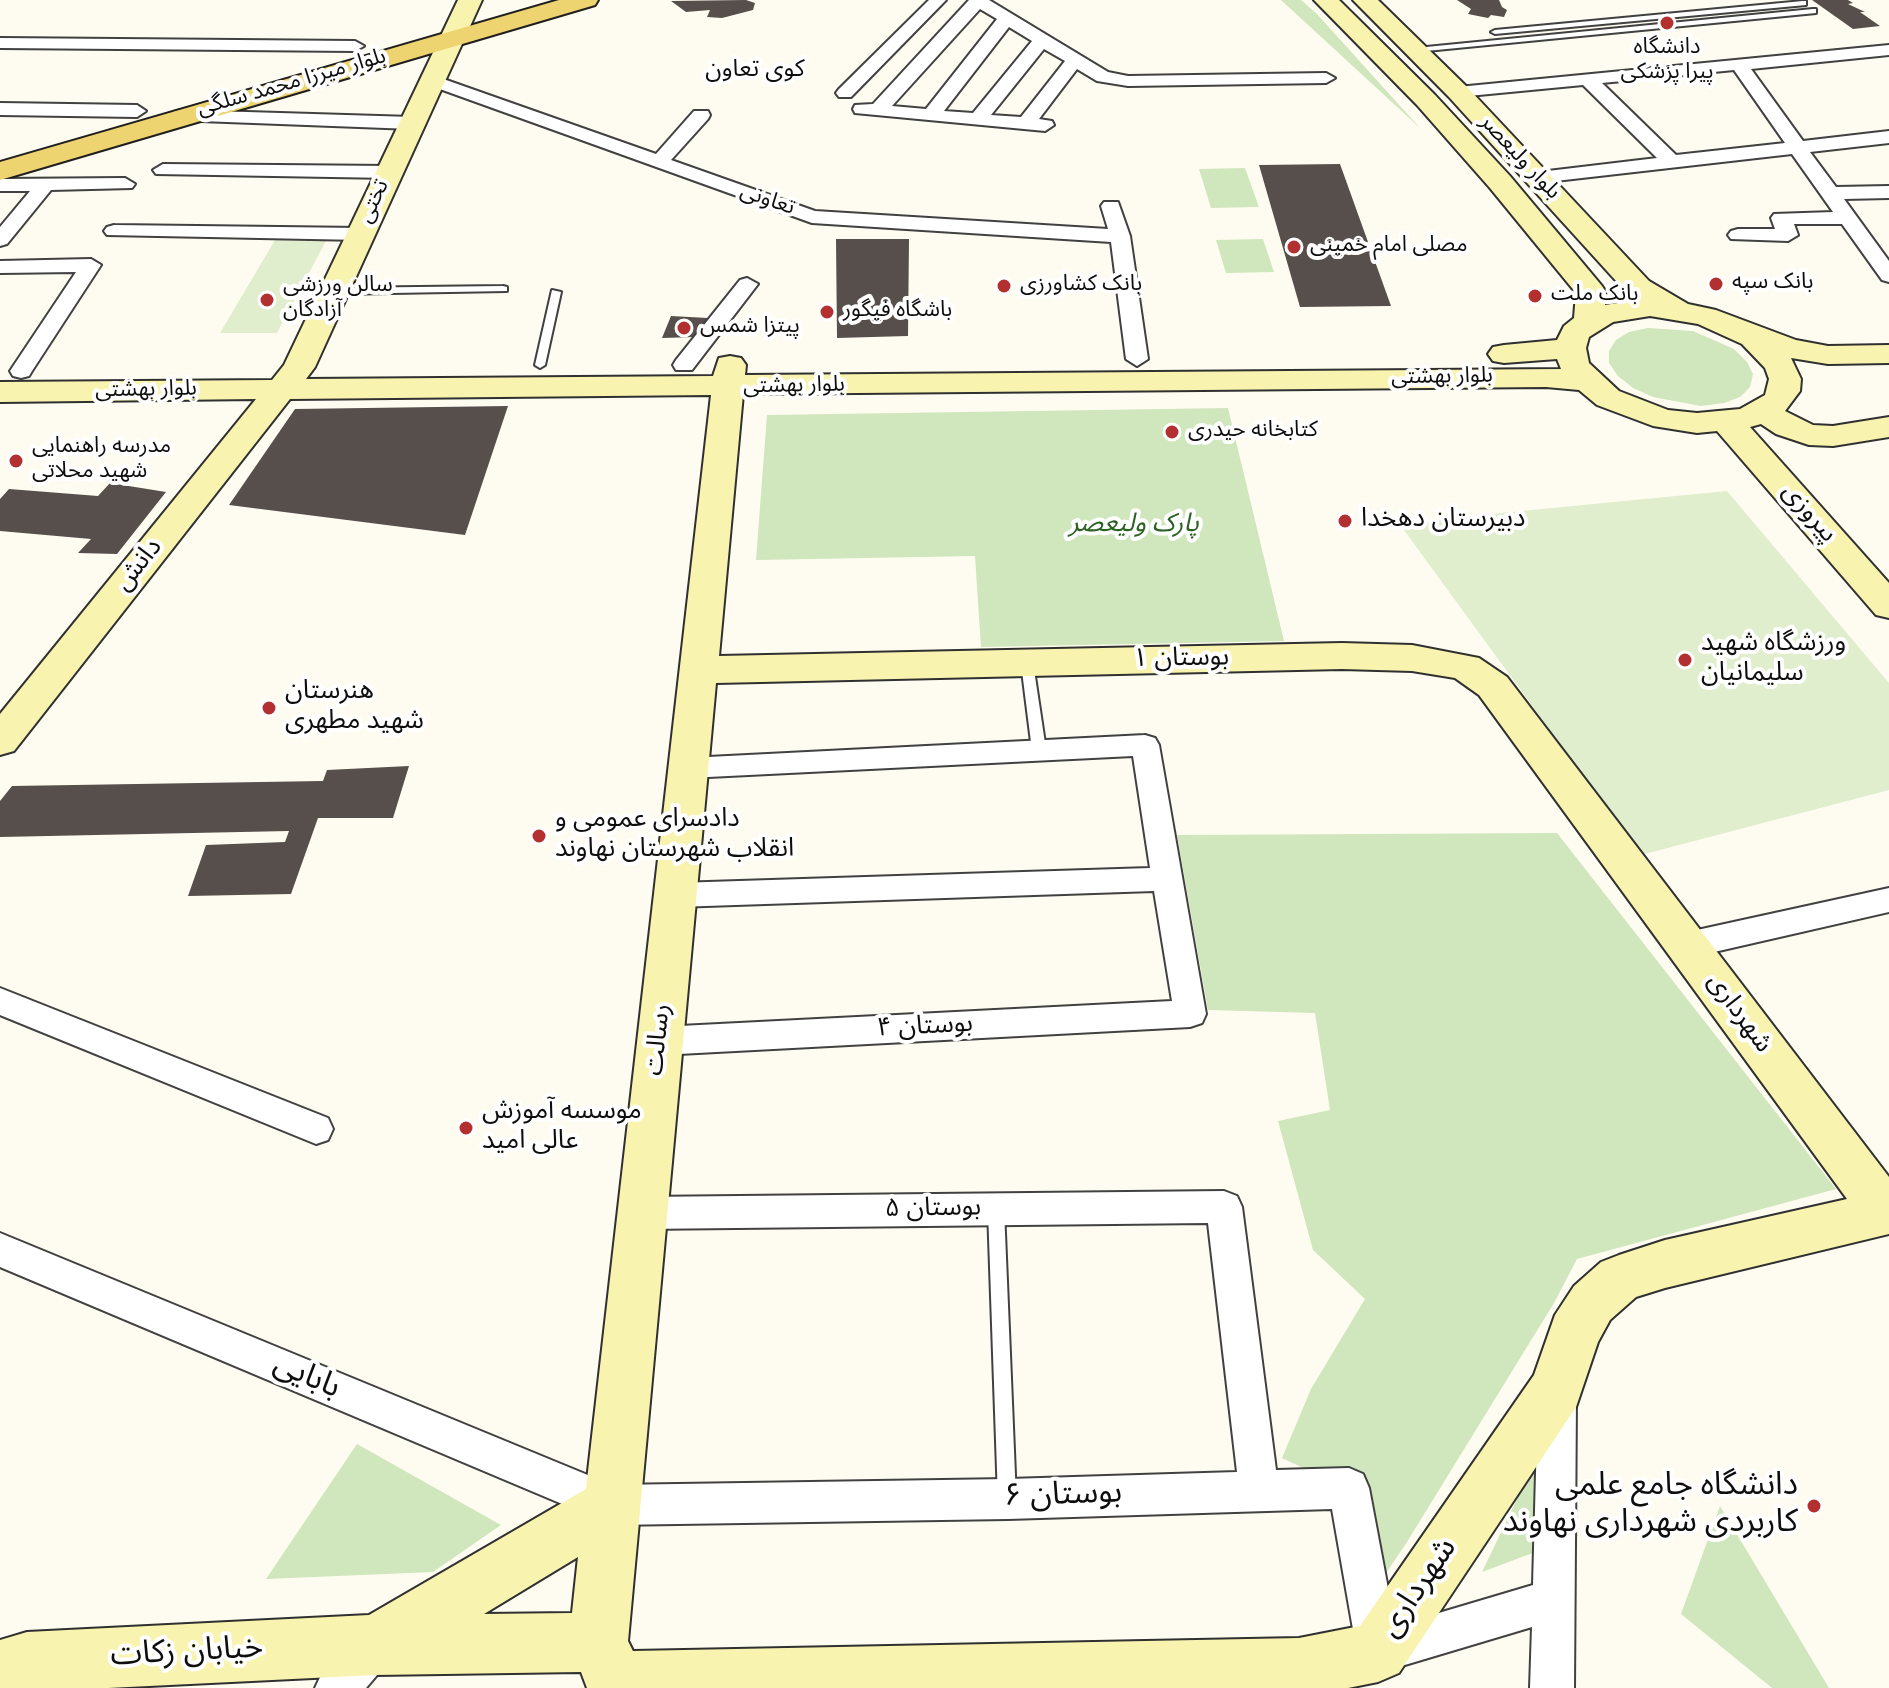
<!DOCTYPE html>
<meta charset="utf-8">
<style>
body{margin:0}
canvas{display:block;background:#fefcf0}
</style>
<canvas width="1889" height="1688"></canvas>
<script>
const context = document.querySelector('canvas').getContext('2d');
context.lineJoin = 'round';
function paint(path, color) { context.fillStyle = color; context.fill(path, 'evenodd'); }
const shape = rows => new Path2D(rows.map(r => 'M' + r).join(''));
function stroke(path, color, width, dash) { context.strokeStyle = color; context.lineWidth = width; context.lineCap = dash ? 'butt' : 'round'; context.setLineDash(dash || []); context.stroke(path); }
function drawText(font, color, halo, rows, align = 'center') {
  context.font = font + ' Spectral,"Noto Sans Arabic",serif'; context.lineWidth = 8; context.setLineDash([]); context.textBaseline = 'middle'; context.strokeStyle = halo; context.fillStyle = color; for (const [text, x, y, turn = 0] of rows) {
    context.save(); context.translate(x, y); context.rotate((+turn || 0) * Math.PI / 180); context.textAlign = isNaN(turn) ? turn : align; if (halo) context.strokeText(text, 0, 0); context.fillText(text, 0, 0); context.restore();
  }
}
paint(shape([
 [1281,0,1301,0,1317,14,1420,128],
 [1245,168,1259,207,1211,208,1199,169],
 [1263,239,1274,272,1226,273,1216,240],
 [1648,328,1693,331,1734,349,1747,362,1753,374,1750,387,1740,397,1724,403,1701,406,1653,397,1633,388,1618,376,1609,363,1609,351,1616,340,1629,332],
 [1228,408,1284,641,981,647,975,556,756,560,767,415],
 [1557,833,1836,1189,1577,1259,1554,1303,1407,1542,1363,1607,1359,1494,1282,1458,1311,1389,1365,1299,1313,1250,1278,1121,1330,1110,1315,1013,1208,1010,1177,835],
 [357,1444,501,1525,433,1572,266,1579],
 [1542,1447,1578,1536,1482,1572],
 [1720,1506,1829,1688,1772,1688,1681,1614]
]), '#d0e6bc');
paint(shape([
 [275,240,326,241,277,333,220,333],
 [1727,491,1889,683,1889,790,1641,855,1401,526,1470,516]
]), '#e1eecd');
paint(shape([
 [746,0,755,3,753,10,722,18,707,17,710,10,686,12,671,1],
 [1457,0,1499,0,1502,7,1507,10,1504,17,1491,15,1488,18,1468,14,1471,9],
 [1812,0,1848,0,1853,3,1848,4,1865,12,1860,12,1880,26,1853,29],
 [1340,164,1391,306,1300,307,1259,165],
 [836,239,909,239,908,336,837,338],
 [671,316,708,318,696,337,662,338],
 [508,406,465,535,229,505,295,409],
 [110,483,166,492,117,554,78,553,91,539,0,531,0,499,9,489,98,496],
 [409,766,393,818,318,818,291,894,188,896,206,845,285,842,289,831,0,837,0,801,12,786,323,781,327,770]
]), '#564f4b');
const lane = shape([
 [1803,1,1806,1,1806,5,1495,34,1491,32,1495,30,1803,1],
 [1813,9,1816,9,1816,13,1416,52,1412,50,1416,48,1813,9],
 [503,286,507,287,507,291,334,294,329,291,334,288,503,286],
 [552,290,561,292,545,365,540,368,535,365,552,290],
 [1027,659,1033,663,1046,750,1039,755,1032,750,1021,663,1027,659],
 [996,1201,1002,1204,1004,1209,1016,1499,1014,1506,1007,1508,1000,1506,998,1499,988,1209,990,1204,996,1201]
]);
const street = shape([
 [929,0,946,0,851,97,839,97,836,93,839,89,929,0],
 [969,0,989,0,1108,72,1128,76,1326,73,1335,78,1326,83,1128,86,1097,81,1077,69,1039,119,1052,121,1054,125,1045,131,855,113,853,109,855,105,873,104,969,0],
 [980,9,997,19,926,109,892,106,980,9],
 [1009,27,1032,41,973,113,944,111,1009,27],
 [1044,49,1065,61,1021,117,991,115,1044,49],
 [0,38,355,41,364,46,355,51,0,48,0,38],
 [1889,45,1889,55,1751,69,1803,141,1889,131,1889,143,1810,152,1836,187,1889,186,1889,198,1844,199,1889,261,1889,282,1882,280,1842,224,1794,224,1798,235,1788,241,1731,239,1728,235,1731,231,1738,229,1775,229,1771,218,1774,214,1833,212,1792,154,1538,183,1531,181,1528,177,1531,173,1657,158,1583,85,1458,97,1449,92,1458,87,1889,45],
 [1734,70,1785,143,1676,155,1602,83,1734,70],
 [432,75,656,154,694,111,708,111,710,115,708,119,671,160,815,211,1108,229,1101,206,1104,202,1118,202,1130,236,1148,359,1137,366,1126,359,1111,242,812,223,426,84,423,80,426,76,432,75],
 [0,103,137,105,146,111,137,117,0,115,0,103],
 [181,110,412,117,421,123,412,129,174,120,172,116,174,112,181,110],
 [163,164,390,166,400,172,390,178,156,174,153,170,163,164],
 [125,178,135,184,132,188,51,190,7,244,0,246,0,227,30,191,0,191,0,179,125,178],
 [114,225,361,228,371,234,361,240,107,235,104,231,107,227,114,225],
 [91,259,101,265,32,371,29,376,21,378,13,376,10,371,76,272,0,273,0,261,91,259],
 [747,278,758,284,692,370,676,370,673,365,676,360,740,280,747,278],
 [1145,735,1155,738,1159,745,1206,1014,1202,1023,1190,1027,660,1055,648,1051,643,1041,648,1031,660,1027,1172,1001,1154,891,676,907,665,903,661,895,665,887,676,883,1150,868,1133,756,688,778,678,775,674,768,678,761,688,758,1145,735],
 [1889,888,1889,912,1688,958,1677,954,1672,945,1677,936,1688,932,1889,888],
 [0,988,328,1118,333,1129,328,1140,316,1144,0,1015,0,988],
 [1224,1191,1237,1196,1242,1207,1276,1470,1349,1468,1363,1474,1369,1488,1395,1626,1533,1585,1538,1398,1543,1385,1557,1379,1571,1385,1576,1398,1574,1688,1530,1688,1532,1627,1378,1673,1363,1667,1357,1652,1332,1509,1008,1519,612,1525,0,1267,0,1233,612,1485,1008,1479,1237,1472,1208,1223,642,1229,629,1224,624,1213,629,1202,642,1197,1224,1191],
 [374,1625,389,1631,395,1646,389,1661,366,1688,315,1688,322,1673,359,1631,374,1625]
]);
const secondary = shape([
 [458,0,482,0,315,367,306,379,713,376,719,358,730,356,741,358,746,365,745,375,1561,369,1557,359,1504,363,1493,361,1488,354,1493,347,1504,345,1557,340,1564,326,1574,318,1576,293,1490,188,1417,105,1314,0,1339,0,1435,95,1510,176,1602,286,1606,292,1605,305,1638,300,1627,293,1449,97,1353,0,1378,0,1467,87,1649,281,1688,304,1716,310,1796,340,1828,346,1889,345,1889,363,1828,364,1791,358,1801,379,1800,391,1785,411,1813,425,1833,426,1889,417,1889,437,1833,446,1809,445,1776,434,1761,424,1750,427,1889,583,1889,618,1876,615,1717,431,1697,433,1653,426,1597,405,1579,390,1546,387,743,394,719,656,1342,643,1412,645,1479,658,1507,677,1889,1177,1889,1234,1665,1288,1636,1297,1610,1320,1598,1342,1576,1407,1399,1673,1378,1682,1348,1688,587,1688,581,1672,375,1675,108,1688,0,1688,0,1640,27,1632,369,1615,586,1489,711,395,290,399,14,751,0,755,0,714,256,399,0,402,0,382,272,380,284,365,458,0],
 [1650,316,1698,324,1742,344,1765,368,1769,379,1765,395,1740,409,1697,413,1668,410,1619,391,1589,363,1586,348,1589,337,1613,322,1650,316],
 [1342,669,1412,671,1455,678,1479,695,1847,1199,1665,1240,1619,1255,1601,1262,1574,1286,1555,1315,1534,1375,1360,1626,1299,1638,633,1651,628,1641,716,683,1342,669],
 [578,1557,572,1613,484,1614,578,1557]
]);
const primary = shape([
 [559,0,598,0,595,5,0,180,0,162,559,0]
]);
stroke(lane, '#414141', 4);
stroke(street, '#414141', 4);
stroke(secondary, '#303030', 4);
stroke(primary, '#1f1f1f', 4);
paint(lane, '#fff');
paint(street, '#fff');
paint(secondary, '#f9f3b0');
paint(primary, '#eed470');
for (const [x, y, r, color] of [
 [1667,23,8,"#b33031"],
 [1294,247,8,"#b33031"],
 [1716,284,8,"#b33031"],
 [1004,286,8,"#b33031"],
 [1535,296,8,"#b33031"],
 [267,300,8,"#b33031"],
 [827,312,8,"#b33031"],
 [684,328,8,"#b33031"],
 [1172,432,8,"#b33031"],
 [16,461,8,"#b33031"],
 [1345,521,8,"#b33031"],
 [1685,660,8,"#b33031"],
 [269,708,8,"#b33031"],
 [539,836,8,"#b33031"],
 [466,1128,8,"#b33031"],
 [1814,1506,8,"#b33031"]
]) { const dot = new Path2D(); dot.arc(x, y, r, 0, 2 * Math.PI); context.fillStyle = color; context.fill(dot); stroke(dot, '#fff', 3); }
drawText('22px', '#0e0e0e', '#fff', [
 ["دانشگاه",1667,49,"center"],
 ["پیرا پزشکی",1667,74,"center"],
 ["مصلی امام خمینی",1310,247],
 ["بانک سپه",1732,284],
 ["بانک کشاورزی",1020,286],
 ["سالن ورزشی",283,287],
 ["آزادگان",283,312],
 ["بانک ملت",1551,296],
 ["باشگاه فیگور",843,312],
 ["پیتزا شمس",700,328],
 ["کتابخانه حیدری",1188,432],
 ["مدرسه راهنمایی",32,448],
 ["شهید محلاتی",32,473]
], 'left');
drawText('22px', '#0e0e0e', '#fff', [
 ["بلوار میرزا محمد سلگی",292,84,-16],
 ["بلوار ولیعصر",1519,158,47],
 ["تعاونی",767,201,19],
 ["تختی",375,202,-65],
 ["بلوار بهشتی",1442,378,-1],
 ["بلوار بهشتی",794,387,-1],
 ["بلوار بهشتی",146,391,-1]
]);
drawText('24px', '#0e0e0e', '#fff', [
 ["کوی تعاون",755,71]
]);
drawText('26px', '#0e0e0e', '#fff', [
 ["پیروزی",1808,514,49],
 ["دانش",140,566,-51],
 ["بوستان ۱",1181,660,-1],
 ["شهرداری",1738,1014,54],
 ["بوستان ۴",925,1028,-3],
 ["رسالت",660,1040,-84],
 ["بوستان ۵",933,1210,-1]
]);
drawText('26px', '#0e0e0e', '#fff', [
 ["دبیرستان دهخدا",1361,521],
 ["ورزشگاه شهید",1701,645],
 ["سلیمانیان",1701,675],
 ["هنرستان",285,693],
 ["شهید مطهری",285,723],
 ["دادسرای عمومی و",555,821],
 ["انقلاب شهرستان نهاوند",555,851],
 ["موسسه آموزش",482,1113],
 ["عالی امید",482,1143]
], 'left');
drawText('italic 26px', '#2d6123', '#fff', [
 ["پارک ولیعصر",1134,526]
]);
drawText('32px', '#0e0e0e', '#fff', [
 ["بابایی",306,1378,23],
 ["بوستان ۶",1063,1497,-2],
 ["شهرداری",1420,1589,-56],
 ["خیابان زکات",187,1654,-3]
]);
drawText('32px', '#0e0e0e', '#fff', [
 ["دانشگاه جامع علمی",1798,1488],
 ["کاربردی شهرداری نهاوند",1798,1525]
], 'right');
</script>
